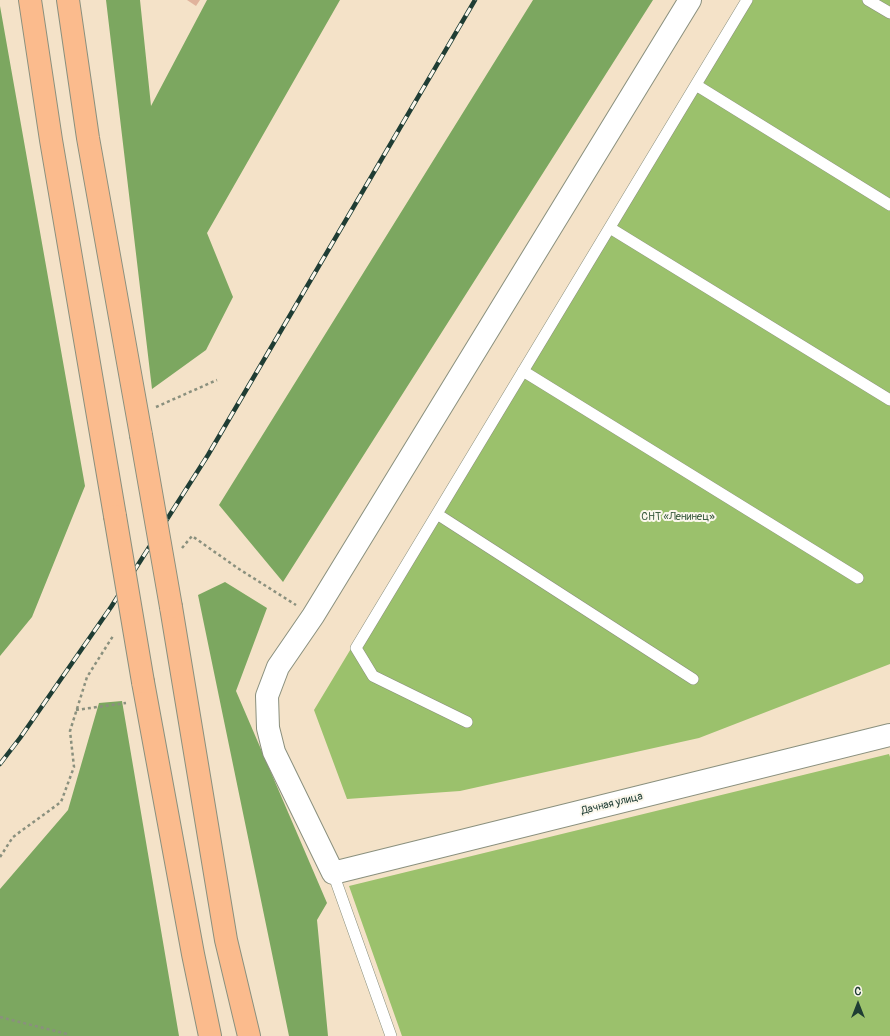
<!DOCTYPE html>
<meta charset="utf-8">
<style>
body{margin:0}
#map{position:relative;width:890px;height:1036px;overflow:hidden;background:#f4e2c8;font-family:Pangolin,sans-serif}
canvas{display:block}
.north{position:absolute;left:838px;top:984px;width:40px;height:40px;-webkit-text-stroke:3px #fbf7ec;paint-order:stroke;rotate:0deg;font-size:11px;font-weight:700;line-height:16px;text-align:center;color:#1f3d34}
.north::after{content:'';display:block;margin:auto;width:14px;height:18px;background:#1f3d34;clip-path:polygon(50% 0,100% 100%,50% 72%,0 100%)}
</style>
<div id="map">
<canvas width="890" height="1036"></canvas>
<div class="north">С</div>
</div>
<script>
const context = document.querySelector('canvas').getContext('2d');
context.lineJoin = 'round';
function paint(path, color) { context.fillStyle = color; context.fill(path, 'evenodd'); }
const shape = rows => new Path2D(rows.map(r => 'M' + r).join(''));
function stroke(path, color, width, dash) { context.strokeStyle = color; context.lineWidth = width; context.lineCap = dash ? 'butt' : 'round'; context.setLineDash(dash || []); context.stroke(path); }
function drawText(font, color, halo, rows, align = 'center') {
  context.font = font + ' Pangolin,sans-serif'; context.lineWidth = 4; context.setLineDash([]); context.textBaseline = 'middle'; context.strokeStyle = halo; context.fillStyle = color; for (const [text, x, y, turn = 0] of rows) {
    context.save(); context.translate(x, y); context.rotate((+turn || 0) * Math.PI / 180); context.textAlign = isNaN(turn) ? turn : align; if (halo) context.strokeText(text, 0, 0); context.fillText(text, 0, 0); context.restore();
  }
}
paint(shape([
 [742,0,890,0,890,664,699,738,460,791,347,799,314,710],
 [889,754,890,757,890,1036,402,1036,349,886]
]), '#9bc16c');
paint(shape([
 [106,0,140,0,151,106,207,0,340,0,207,233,233,297,206,350,152,389],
 [533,0,653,0,283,582,219,505],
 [0,6,85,486,32,617,0,656],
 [225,582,267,608,236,691,327,903,317,920,328,1036,289,1036,198,595],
 [122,701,179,1036,0,1036,0,889,68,810,99,703]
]), '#7ca760');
paint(shape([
 [187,0,200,0,196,6]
]), '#e0b39c');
const service = shape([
 [868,0,890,13],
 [696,85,890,205],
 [610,228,890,400],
 [523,371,858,578],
 [437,514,693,679],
 [467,722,373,676,356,648,747,0],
 [333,873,391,1036]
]);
const minor = shape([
 [690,0,313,616,278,667,267,696,268,728,274,752,333,873,890,735]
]);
const primary = shape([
 [30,0,51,140,115,516],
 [68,0,88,138,141,435],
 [171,607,226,940,249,1036],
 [143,682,193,954,210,1036]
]);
stroke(service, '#8a907e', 12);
stroke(minor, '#8a907e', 24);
stroke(primary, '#8a907e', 24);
stroke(shape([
 [156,407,217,380],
 [182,548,192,536,239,569,296,605],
 [76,710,126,703],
 [0,857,13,837,61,802,74,767,70,731,87,677,113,636],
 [0,1017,67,1034,68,1036]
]), '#8a907e', 2.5, [3, 3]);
stroke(service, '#fff', 11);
stroke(minor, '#fff', 22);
stroke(primary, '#fbbb8d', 22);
const rail = shape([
 [0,764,20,738,111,607,208,455,475,0]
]);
stroke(rail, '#1f3d34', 4.5);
stroke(rail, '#fbf7ec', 3, [9]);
const primaryBridge = shape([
 [141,435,171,607],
 [115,516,143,682]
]);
stroke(primaryBridge, '#8a907e', 24, []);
stroke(primaryBridge, '#fbbb8d', 22);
drawText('11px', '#3e5e42', '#fbf7ec', [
 ["СНТ «Ленинец»",678,517]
]);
drawText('11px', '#1f3d34', '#fbf7ec', [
 ["Дачная улица",612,804,-14]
]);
</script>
